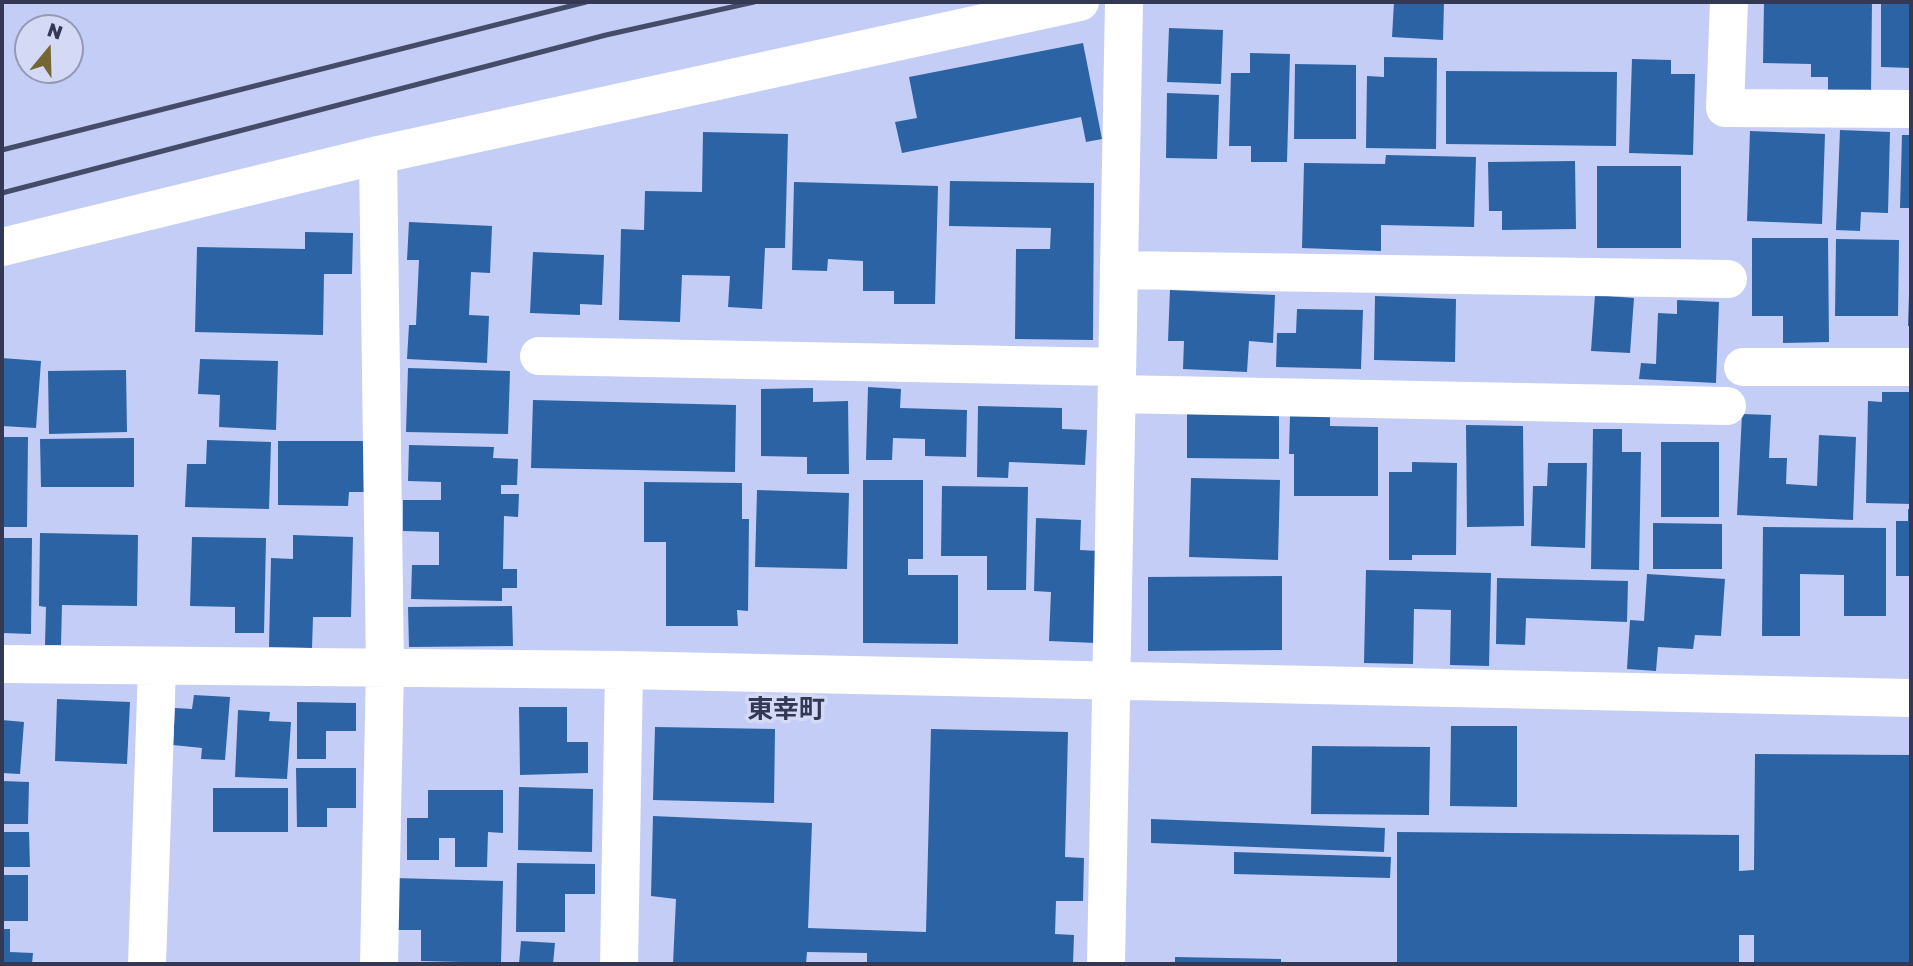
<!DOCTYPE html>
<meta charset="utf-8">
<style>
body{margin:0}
#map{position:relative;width:1913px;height:966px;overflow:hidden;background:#c3cdf5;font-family:"Golos Text",sans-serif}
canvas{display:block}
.frame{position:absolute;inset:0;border:4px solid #333954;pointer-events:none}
.north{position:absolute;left:14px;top:14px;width:70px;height:70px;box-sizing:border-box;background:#d4daf5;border:2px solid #949ab5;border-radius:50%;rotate:19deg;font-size:19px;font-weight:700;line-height:28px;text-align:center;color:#333954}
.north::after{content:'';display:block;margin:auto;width:24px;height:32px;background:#756734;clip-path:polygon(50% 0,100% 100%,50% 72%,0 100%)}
</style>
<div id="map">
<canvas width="1913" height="966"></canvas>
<div class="frame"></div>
<div class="north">N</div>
</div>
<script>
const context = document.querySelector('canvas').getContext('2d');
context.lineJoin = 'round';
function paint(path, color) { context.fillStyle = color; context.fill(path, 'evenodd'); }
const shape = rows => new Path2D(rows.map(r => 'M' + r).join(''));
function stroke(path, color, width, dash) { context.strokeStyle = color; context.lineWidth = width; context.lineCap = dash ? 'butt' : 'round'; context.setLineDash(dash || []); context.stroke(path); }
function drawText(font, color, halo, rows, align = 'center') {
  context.font = font + ' "Golos Text","Noto Sans JP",sans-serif'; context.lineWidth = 7; context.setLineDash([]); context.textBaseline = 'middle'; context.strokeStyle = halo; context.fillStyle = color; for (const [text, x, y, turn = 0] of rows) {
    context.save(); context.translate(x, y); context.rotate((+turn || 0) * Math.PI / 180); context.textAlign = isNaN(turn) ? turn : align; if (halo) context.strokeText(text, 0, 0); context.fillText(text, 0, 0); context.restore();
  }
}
paint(shape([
 [1394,2,1444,2,1443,40,1392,37],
 [1764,2,1872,2,1871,94,1828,94,1828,77,1811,77,1811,64,1763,63],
 [1881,2,1911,2,1911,68,1881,67],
 [1169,28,1223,30,1221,84,1167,82],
 [1083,43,1102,139,1086,142,1081,117,902,153,895,122,917,118,909,77],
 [1250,53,1290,54,1287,162,1251,162,1251,146,1229,146,1231,73,1250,73],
 [1384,57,1437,58,1436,149,1366,148,1367,76,1384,77],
 [1632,59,1671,60,1671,74,1695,74,1693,155,1629,153],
 [1295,64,1356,65,1356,139,1294,139],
 [1446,71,1617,72,1616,146,1446,144],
 [1167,93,1219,95,1217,159,1166,158],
 [1840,130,1890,132,1888,213,1861,212,1860,231,1836,230],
 [1750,131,1825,134,1822,224,1747,221],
 [703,132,788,134,785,248,765,248,762,309,728,307,730,276,682,275,680,322,619,320,621,229,644,230,645,191,702,192],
 [1902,135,1911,135,1911,208,1900,208],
 [1386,155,1476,157,1474,227,1381,225,1381,251,1302,248,1304,163,1385,164],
 [1575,161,1576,229,1502,230,1502,211,1489,211,1488,162],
 [1597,166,1681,166,1681,248,1597,248],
 [950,181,1094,183,1093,340,1015,339,1016,249,1050,249,1051,228,949,226],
 [794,182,938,186,935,304,894,304,894,291,863,291,863,261,828,259,827,271,792,270],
 [409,222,492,226,490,273,471,272,469,315,489,316,487,363,407,359,409,325,416,325,419,260,407,260],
 [305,232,353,233,352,274,324,274,323,335,195,332,197,247,305,249],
 [1752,238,1828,238,1829,342,1783,343,1783,316,1752,316],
 [1836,239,1899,240,1898,316,1835,316],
 [533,252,604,255,602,305,580,304,580,315,530,313],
 [1170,290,1275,295,1273,343,1249,341,1247,372,1183,369,1184,341,1168,341],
 [1595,295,1634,298,1630,353,1591,351],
 [1909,295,1911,295,1911,326,1908,326],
 [1375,296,1456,299,1455,362,1374,360],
 [1677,300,1719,302,1716,383,1639,379,1641,363,1656,364,1658,313,1677,314],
 [1297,309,1363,310,1361,369,1276,367,1277,333,1296,333],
 [2,358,41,361,36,428,2,426],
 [200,359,278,361,276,430,219,427,220,395,198,394],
 [408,368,510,371,508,434,406,432],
 [126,370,127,432,49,434,48,371],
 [868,387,901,389,900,408,967,410,966,457,925,456,925,439,893,438,892,460,866,460],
 [813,388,813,402,848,401,849,474,807,474,807,457,761,456,761,389],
 [1882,392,1911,392,1911,504,1866,503,1868,401,1882,402],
 [533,400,736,405,735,472,531,468],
 [978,406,1062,408,1062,429,1087,430,1085,465,1009,462,1008,478,977,477],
 [1187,413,1279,413,1279,459,1187,458],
 [1742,414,1771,415,1769,458,1787,458,1786,484,1817,486,1819,435,1856,437,1853,520,1737,515],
 [1290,415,1330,415,1330,426,1378,427,1378,496,1294,496,1294,454,1289,454],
 [1466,425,1523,426,1524,526,1467,527],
 [1593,429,1622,429,1622,452,1641,452,1639,570,1591,569],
 [2,437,28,437,27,527,2,527],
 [134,438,134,487,41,487,40,439],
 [207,440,271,442,269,509,185,507,187,464,206,464],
 [278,441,368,441,368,492,349,492,348,506,278,505],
 [1661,442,1719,442,1719,517,1661,517],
 [409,445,494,447,493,458,518,459,517,485,501,485,501,494,519,494,518,517,504,516,503,569,517,569,517,588,502,588,502,601,411,599,412,565,439,565,439,532,403,531,403,500,441,500,441,482,408,481],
 [1412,462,1457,463,1456,555,1412,555,1412,560,1389,560,1389,472,1412,472],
 [1548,463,1587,463,1585,548,1531,546,1533,486,1547,486],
 [1191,478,1280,480,1278,560,1189,557],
 [863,480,923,480,923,559,908,559,908,575,958,575,958,644,863,643],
 [644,482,742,483,742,519,749,519,748,611,737,610,738,626,666,626,666,542,644,542],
 [942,486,1028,487,1026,590,987,590,987,556,941,556],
 [757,490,849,493,847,569,755,567],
 [1908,509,1911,509,1911,576,1896,576,1896,521,1908,521],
 [1036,518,1081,520,1080,550,1098,551,1096,643,1049,641,1051,592,1034,591],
 [1653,523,1722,524,1722,569,1653,569],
 [1763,527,1886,528,1886,616,1844,616,1844,575,1800,574,1800,636,1762,636],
 [40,533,138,535,137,606,62,605,61,645,45,645,46,607,39,606],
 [293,535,353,537,351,617,313,617,312,648,269,647,271,558,293,559],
 [192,537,266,538,264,633,235,633,235,607,190,606],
 [2,538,32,538,31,634,2,633],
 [1366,570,1491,573,1489,666,1450,665,1451,610,1414,609,1413,664,1364,663],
 [1647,574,1725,579,1721,636,1695,635,1693,649,1658,647,1656,671,1627,669,1630,620,1644,621],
 [1282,576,1282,650,1148,651,1148,577],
 [1497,578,1628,581,1627,622,1526,618,1525,645,1496,644],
 [512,606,513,646,409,647,408,607],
 [194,695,230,697,225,760,201,759,202,748,173,745,175,708,192,709],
 [57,699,130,702,127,764,55,761],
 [297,702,356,703,356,731,326,731,326,759,297,759],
 [519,707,567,707,567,742,588,742,588,773,520,775],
 [238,710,270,712,269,721,291,722,287,779,235,777],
 [2,720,24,722,20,774,2,773],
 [1451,726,1517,726,1517,807,1450,806],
 [655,727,775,729,774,803,653,800],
 [931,729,1068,732,1065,857,1084,858,1083,901,1056,901,1055,934,1074,935,1073,964,867,964,867,953,807,952,806,964,673,964,676,899,651,896,653,816,812,823,808,928,926,932],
 [1312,746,1430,747,1429,815,1311,814],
 [1755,754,1911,755,1911,964,1754,964,1754,935,1739,935,1739,964,1397,963,1397,832,1739,835,1739,871,1754,870],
 [296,768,356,768,356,808,327,808,327,827,297,827],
 [2,781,29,782,28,824,2,824],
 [519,787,593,789,592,852,518,850],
 [213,788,288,788,288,832,213,832],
 [428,790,503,790,503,833,488,832,487,867,455,867,455,838,439,838,439,860,407,860,407,818,428,818],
 [1151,819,1385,828,1384,852,1151,843],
 [2,832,29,832,30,867,2,867],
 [1234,852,1391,857,1390,878,1234,874],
 [517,863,595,864,595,894,565,894,565,932,516,932],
 [2,875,28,875,28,921,2,921],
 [395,878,503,881,501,963,421,961,421,930,394,930],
 [2,929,10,929,10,952,33,953,32,964,2,964],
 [521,941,555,943,553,964,519,964],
 [1175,957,1281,959,1281,964,1175,964]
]), '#2c63a5');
stroke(shape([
 [1729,2,1725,108,1911,109],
 [378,155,385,667,379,964],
 [2,247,378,155,1080,2],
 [1119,270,1728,279],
 [539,356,1117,367],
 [1743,367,1911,367],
 [1117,394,1727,406],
 [2,664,624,670,1911,698],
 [147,964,157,667],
 [619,964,624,670],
 [1106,964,1124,2]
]), '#fff', 38);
stroke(shape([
 [2,150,586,2],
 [2,193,606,35,754,2]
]), '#454c69', 5);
drawText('bold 26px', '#333954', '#d4daf5', [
 ["東幸町",786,710]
]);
</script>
